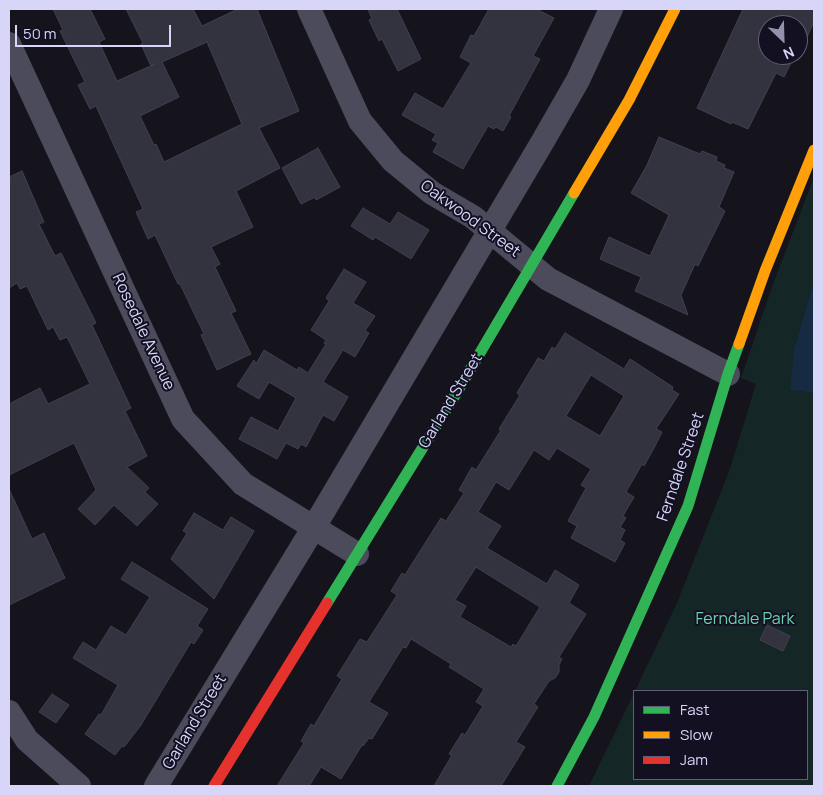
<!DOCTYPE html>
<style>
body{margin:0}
#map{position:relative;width:823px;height:795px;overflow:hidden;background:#15141d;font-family:Manrope,sans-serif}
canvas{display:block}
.frame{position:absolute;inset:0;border:10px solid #d7d6f9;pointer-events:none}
.legend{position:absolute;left:633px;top:690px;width:175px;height:90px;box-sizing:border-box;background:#121021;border:1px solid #615f77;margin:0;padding:6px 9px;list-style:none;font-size:15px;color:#d7d6f9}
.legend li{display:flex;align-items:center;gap:10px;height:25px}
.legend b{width:25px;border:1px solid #615f77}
.north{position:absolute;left:758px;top:15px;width:50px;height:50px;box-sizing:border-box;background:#121021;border:1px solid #615f77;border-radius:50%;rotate:156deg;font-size:14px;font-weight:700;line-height:20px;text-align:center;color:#d7d6f9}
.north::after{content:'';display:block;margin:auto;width:18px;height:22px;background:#9392ac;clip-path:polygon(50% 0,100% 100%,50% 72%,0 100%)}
.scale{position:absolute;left:15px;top:25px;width:156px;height:22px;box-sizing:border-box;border:2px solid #d7d6f9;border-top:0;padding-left:6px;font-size:15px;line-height:18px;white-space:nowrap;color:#d7d6f9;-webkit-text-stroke:4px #121021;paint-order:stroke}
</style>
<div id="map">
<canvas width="823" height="795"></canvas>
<div class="frame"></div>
<ul class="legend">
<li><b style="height:6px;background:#30b455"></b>Fast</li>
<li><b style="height:6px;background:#ff9f0a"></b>Slow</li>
<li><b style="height:6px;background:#e5322d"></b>Jam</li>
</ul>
<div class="north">N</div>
<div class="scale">50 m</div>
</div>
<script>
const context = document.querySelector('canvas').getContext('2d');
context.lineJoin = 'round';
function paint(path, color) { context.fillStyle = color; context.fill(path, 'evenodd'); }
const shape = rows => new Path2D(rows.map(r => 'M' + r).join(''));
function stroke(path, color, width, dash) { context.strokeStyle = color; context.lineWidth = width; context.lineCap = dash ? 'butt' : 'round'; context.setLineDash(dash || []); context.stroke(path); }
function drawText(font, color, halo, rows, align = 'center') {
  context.font = font + ' Manrope,sans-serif'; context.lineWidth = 4; context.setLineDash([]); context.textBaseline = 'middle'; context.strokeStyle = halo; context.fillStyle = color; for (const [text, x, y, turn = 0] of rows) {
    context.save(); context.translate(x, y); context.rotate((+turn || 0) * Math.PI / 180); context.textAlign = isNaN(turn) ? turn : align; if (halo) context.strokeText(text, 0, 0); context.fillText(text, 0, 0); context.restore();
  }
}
paint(shape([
 [814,177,814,280,794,349,791,390,814,393,814,786,589,786,634,693,634,779,807,779,807,691,635,691,677,603,730,469,756,384,741,378,772,287]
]), '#142726');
paint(shape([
 [814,280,814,393,790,390,794,349]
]), '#162a41');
const building = shape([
 [53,9,90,9,105,39,99,42,117,81,155,64,151,66,141,44,143,43,126,9,193,9,202,26,238,9,257,9,299,111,259,128,280,168,236,191,253,227,211,247,220,264,215,267,236,311,231,313,251,354,217,370,201,335,204,334,180,284,178,284,155,235,148,239,136,212,143,209,96,106,90,109,78,85,85,82,60,31,63,30,53,9],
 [207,42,242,124,164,162,156,144,154,145,140,116,179,97,162,62,207,42],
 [368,9,397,9,421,59,398,71,382,39,379,41,369,20,372,19,368,9],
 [489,9,536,9,554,18,533,56,540,59,509,116,511,117,503,131,496,127,494,129,488,126,463,169,433,152,438,143,432,140,436,134,402,115,415,93,443,109,471,63,460,57,471,35,474,36,489,9],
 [743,9,814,9,814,22,807,37,804,35,798,48,798,25,768,25,768,55,795,55,784,77,776,73,748,129,732,122,731,124,697,108,743,9],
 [659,137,700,154,702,151,717,157,716,161,725,165,724,168,734,172,719,207,725,211,698,266,695,264,681,295,688,315,635,291,641,277,600,259,609,237,650,256,669,215,631,193,647,165,659,137],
 [318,148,340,187,316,200,315,197,301,204,282,168,318,148],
 [22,171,44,222,39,224,55,256,61,253,96,323,92,325,131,408,125,411,147,456,127,467,149,488,145,492,158,504,137,526,114,505,95,525,78,509,96,490,74,443,9,475,9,404,40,388,48,404,90,384,67,337,60,340,53,327,48,330,27,286,20,289,17,283,9,288,9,177,22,171],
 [363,208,390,224,398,212,429,230,411,259,375,237,373,240,351,226,363,208],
 [344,269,366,282,353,303,375,316,365,331,369,333,355,357,343,350,323,382,348,397,334,421,323,415,306,447,301,444,298,449,286,443,277,459,239,439,251,417,278,431,296,398,269,382,259,399,237,386,254,360,256,364,264,350,297,370,299,367,308,373,326,344,324,343,326,340,311,330,329,301,326,298,344,269],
 [565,333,624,369,630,359,673,387,672,390,679,394,656,429,662,432,654,448,644,466,642,464,626,492,634,497,623,516,626,518,620,527,625,530,620,540,625,543,615,562,571,538,577,526,568,521,586,488,581,485,591,469,557,448,549,460,534,450,509,490,496,482,478,512,501,526,487,548,547,584,555,570,579,585,569,603,586,614,559,657,562,659,559,665,559,672,555,678,549,681,534,704,538,707,516,742,525,747,501,786,434,786,452,755,449,754,462,733,465,735,483,706,476,702,484,689,449,667,451,664,411,639,406,648,403,647,369,702,388,713,372,739,369,738,363,746,362,745,341,779,321,767,309,786,277,786,304,743,301,741,311,724,314,726,342,679,337,676,360,639,367,642,397,595,391,591,402,573,405,575,441,518,446,521,464,493,459,490,472,467,476,470,501,430,499,429,520,395,517,393,538,358,544,361,552,347,555,349,565,333],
 [591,375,624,396,600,436,566,416,591,375],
 [476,567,540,607,516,646,513,644,511,647,460,617,466,606,455,600,476,567],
 [9,489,32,539,44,533,65,578,9,605,9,489],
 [194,513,223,530,231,517,254,531,214,599,171,559,187,533,183,531,194,513],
 [132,562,208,609,197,626,203,630,194,644,191,642,141,725,124,747,122,746,115,755,85,734,99,714,101,715,118,685,73,658,83,642,96,650,111,626,126,635,150,597,121,579,132,562],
 [767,625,790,636,783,651,760,640,767,625],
 [52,694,69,705,56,723,39,712,52,694]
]);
paint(building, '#33323f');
stroke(building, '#414050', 1);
stroke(shape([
 [309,9,360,121,393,161,432,193,473,217,548,279,728,374],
 [9,44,183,419,243,484,357,554],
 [9,712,27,740,79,786],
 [156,786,314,527,543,141,578,80,611,9]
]), '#4b4b5c', 24);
stroke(shape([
 [327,603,457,392,574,193],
 [557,786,594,717,688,506,728,374,739,344]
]), '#30b455', 11);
stroke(shape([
 [574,193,629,100,675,9],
 [739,344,765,271,814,150]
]), '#ff9f0a', 11);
stroke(shape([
 [214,786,327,603]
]), '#e5322d', 11);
drawText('16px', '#d7d6f9', '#121021', [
 ["Oakwood Street",470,219,36],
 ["Rosedale Avenue",143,332,65],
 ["Garland Street",451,401,-59],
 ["Ferndale Street",681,467,-71],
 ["Garland Street",195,722,-59]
]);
drawText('16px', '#6bd0ae', '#121021', [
 ["Ferndale Park",745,620]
]);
</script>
